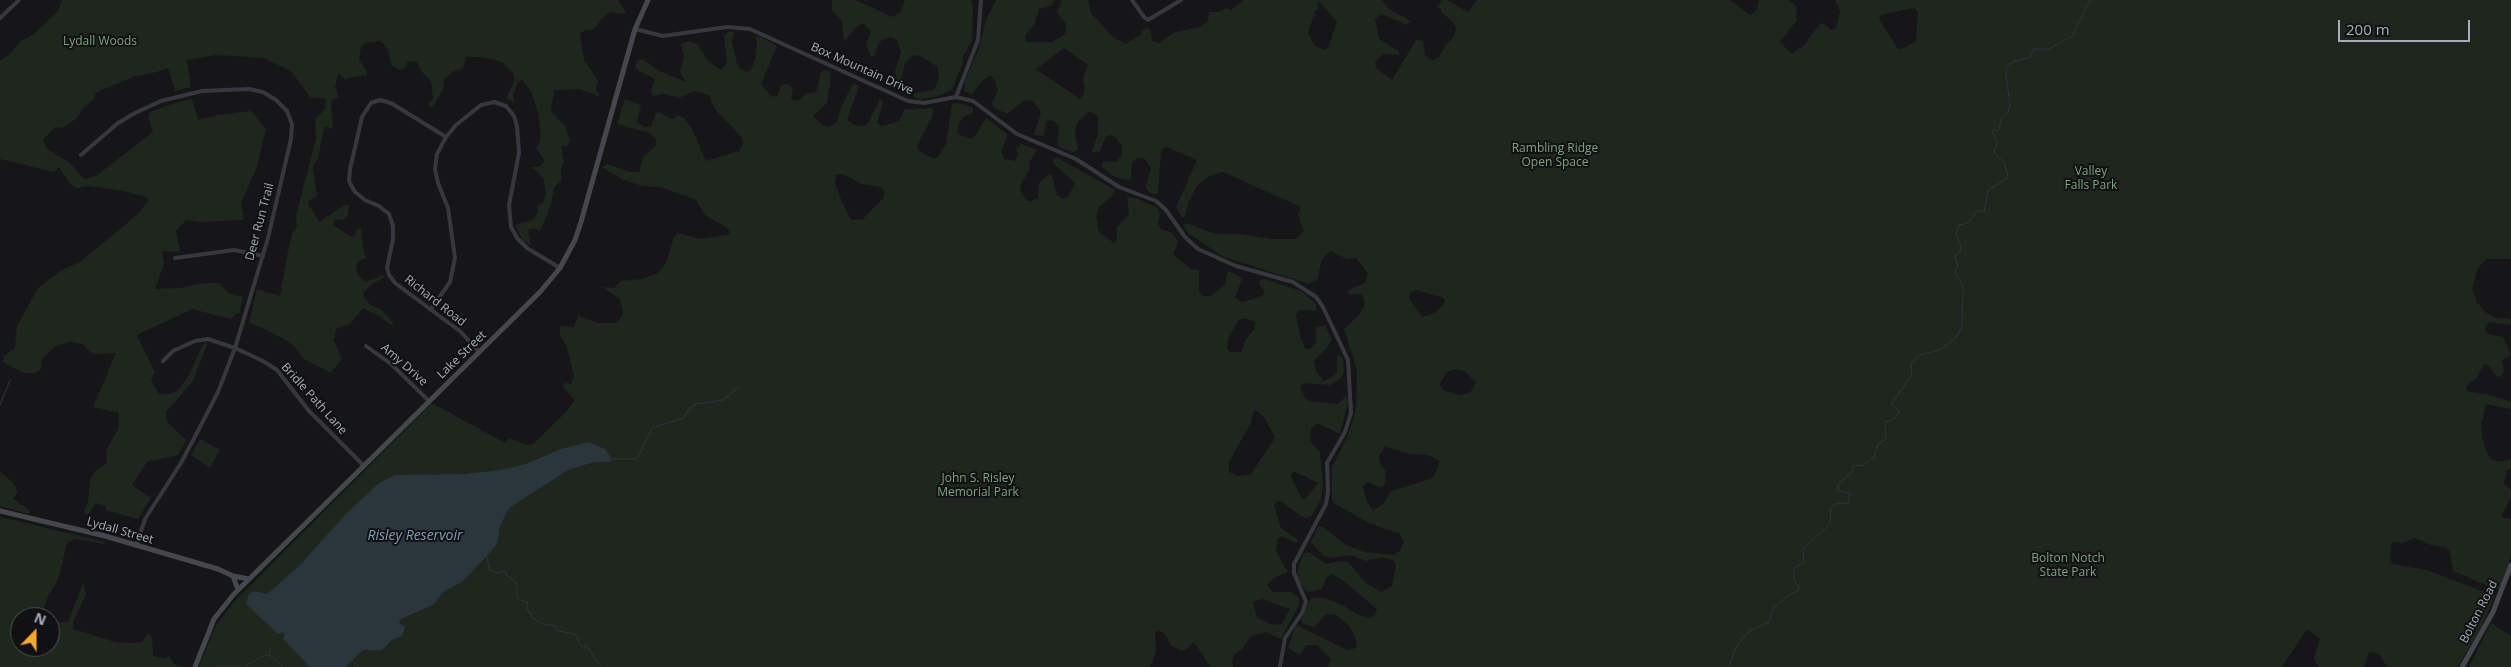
<!DOCTYPE html>
<style>
body{margin:0}
#map{position:relative;width:2511px;height:667px;overflow:hidden;background:#161618;font-family:"Open Sans",sans-serif}
canvas{display:block}
.north{position:absolute;left:10px;top:607px;width:50px;height:50px;box-sizing:border-box;background:#111113;border:1px solid #4d4f55;border-radius:50%;rotate:22deg;font-size:14px;font-weight:700;line-height:20px;text-align:center;color:#a7adb8}
.north::after{content:'';display:block;margin:auto;width:18px;height:22px;background:#f5a730;clip-path:polygon(50% 0,100% 100%,50% 72%,0 100%)}
.scale{position:absolute;left:2338px;top:20px;width:132px;height:22px;box-sizing:border-box;border:2px solid #a7adb8;border-top:0;padding-left:6px;font-size:15px;line-height:18px;white-space:nowrap;color:#a7adb8;-webkit-text-stroke:4px #111113;paint-order:stroke}
</style>
<div id="map">
<canvas width="2511" height="667"></canvas>
<div class="north">N</div>
<div class="scale">200 m</div>
</div>
<script>
const context = document.querySelector('canvas').getContext('2d');
context.lineJoin = 'round';
function paint(path, color) { context.fillStyle = color; context.fill(path, 'evenodd'); }
const shape = rows => new Path2D(rows.map(r => 'M' + r).join(''));
function stroke(path, color, width, dash) { context.strokeStyle = color; context.lineWidth = width; context.lineCap = dash ? 'butt' : 'round'; context.setLineDash(dash || []); context.stroke(path); }
function drawText(font, color, halo, rows, align = 'center') {
  context.font = font + ' "Open Sans",sans-serif'; context.lineWidth = 4; context.setLineDash([]); context.textBaseline = 'middle'; context.strokeStyle = halo; context.fillStyle = color; for (const [text, x, y, turn = 0] of rows) {
    context.save(); context.translate(x, y); context.rotate((+turn || 0) * Math.PI / 180); context.textAlign = isNaN(turn) ? turn : align; if (halo) context.strokeText(text, 0, 0); context.fillText(text, 0, 0); context.restore();
  }
}
paint(shape([
 [62,0,618,0,626,12,622,14,610,12,601,19,595,29,585,30,580,34,584,60,598,80,596,89,600,97,580,89,554,90,551,111,565,126,570,140,567,146,561,146,564,162,561,169,561,181,554,188,551,205,540,231,533,228,528,230,531,245,523,241,515,225,533,220,538,212,537,206,543,202,546,195,544,180,537,171,530,167,539,167,545,161,536,148,541,138,538,113,531,91,522,80,518,82,513,96,515,103,506,98,515,79,513,73,502,62,481,57,466,57,463,68,454,71,444,79,443,90,432,108,428,104,433,99,431,81,421,71,417,62,408,61,405,68,400,70,391,65,389,52,381,41,365,43,361,47,359,60,367,71,367,75,345,79,338,73,335,88,339,97,332,100,331,103,333,127,331,129,326,126,324,128,318,158,313,167,317,197,309,200,308,204,320,222,344,205,349,205,348,215,344,219,335,220,333,225,352,237,355,236,357,229,361,228,363,250,367,258,359,261,356,266,358,275,365,282,383,275,385,277,372,284,363,293,364,298,371,305,381,309,394,324,389,324,381,317,363,308,350,324,337,328,333,340,342,358,331,373,304,359,293,345,280,337,249,322,257,289,280,296,287,256,292,234,297,226,296,216,316,138,315,119,325,109,326,99,310,97,291,71,264,58,216,55,187,60,191,87,175,91,168,68,157,72,135,76,95,93,94,99,83,108,76,119,62,128,55,127,43,140,47,149,69,162,83,178,87,179,97,175,153,132,148,117,150,112,175,103,192,99,198,120,217,115,251,111,266,129,257,167,241,203,244,220,200,222,186,220,176,231,180,252,162,251,164,264,155,289,180,288,204,283,220,283,228,293,243,297,239,314,236,313,231,319,192,309,137,335,155,372,151,380,159,394,171,394,177,391,188,377,202,346,206,342,207,344,193,381,166,412,167,422,186,440,184,444,178,455,147,462,132,485,151,498,138,519,105,510,106,506,96,503,88,515,84,512,88,503,90,480,95,471,107,463,106,451,118,429,119,413,93,407,116,353,92,354,83,344,69,342,54,347,42,359,41,369,35,373,23,373,3,362,4,356,15,348,17,326,38,288,60,271,80,262,138,214,149,200,146,197,123,191,88,186,76,188,70,184,59,167,54,172,0,159,0,60,8,56,21,41,33,35,58,11],
 [832,0,855,0,893,17,901,12,905,0,971,0,973,8,972,41,963,56,962,65,952,90,935,97,921,99,913,97,915,93,934,90,939,78,938,67,920,56,913,55,905,63,901,82,896,81,895,71,901,52,897,40,891,37,883,39,879,43,874,56,871,57,866,45,871,31,863,23,856,27,844,42,842,21,832,10],
 [996,0,1055,0,1051,6,1039,9,1035,23,1025,36,1027,42,1052,42,1065,34,1066,24,1057,12,1062,0,1088,0,1091,13,1113,37,1125,44,1142,34,1141,31,1148,27,1151,32,1152,41,1159,43,1175,32,1200,27,1208,21,1209,12,1218,12,1227,8,1231,10,1244,0,1382,0,1388,8,1410,21,1407,25,1381,14,1375,19,1379,39,1399,51,1399,55,1383,54,1375,62,1376,68,1392,80,1416,40,1423,41,1425,56,1433,60,1439,57,1445,46,1454,36,1456,28,1453,22,1441,12,1441,8,1437,8,1442,0,1447,0,1468,12,1477,0,1730,0,1750,15,1756,11,1759,0,1788,0,1796,6,1797,20,1780,42,1792,54,1804,45,1820,24,1823,23,1831,30,1836,28,1840,11,1835,0,2511,0,2511,259,2486,259,2478,268,2472,289,2477,302,2485,312,2496,318,2511,319,2511,325,2489,322,2485,328,2487,334,2503,337,2511,355,2502,360,2504,372,2502,376,2497,377,2488,365,2484,364,2476,379,2469,383,2466,389,2469,392,2487,394,2511,402,2511,409,2486,404,2481,426,2483,442,2490,459,2501,462,2511,459,2511,468,2507,470,2504,483,2506,486,2511,489,2511,497,2502,515,2503,518,2511,519,2511,554,2502,585,2499,589,2495,589,2453,571,2450,552,2446,547,2431,545,2415,538,2403,543,2392,542,2390,561,2392,564,2427,570,2495,596,2482,626,2458,667,2387,667,2380,655,2373,652,2369,653,2364,667,2318,667,2314,658,2320,639,2309,630,2305,632,2282,667,1328,667,1331,659,1317,645,1307,645,1300,655,1288,648,1295,627,1298,626,1348,650,1356,648,1357,643,1349,625,1336,615,1326,614,1315,627,1303,624,1301,620,1311,598,1325,598,1344,606,1356,614,1370,618,1374,616,1377,609,1345,582,1331,574,1326,578,1322,589,1307,592,1300,583,1297,573,1303,554,1309,552,1326,564,1341,561,1348,562,1366,583,1381,592,1392,586,1396,564,1393,560,1382,557,1366,561,1351,555,1331,558,1323,556,1311,542,1318,527,1323,527,1346,545,1365,552,1394,555,1400,551,1404,541,1400,534,1367,522,1334,503,1332,499,1332,467,1347,438,1356,410,1357,370,1344,329,1359,315,1365,304,1362,294,1350,295,1347,293,1350,289,1365,283,1368,274,1356,258,1347,259,1330,251,1322,259,1317,280,1309,284,1224,257,1189,234,1183,225,1187,223,1209,232,1222,234,1239,234,1271,239,1296,239,1304,231,1298,215,1301,207,1223,172,1209,176,1196,187,1187,206,1186,215,1182,218,1176,207,1197,160,1167,147,1163,148,1161,152,1158,194,1152,194,1145,188,1151,168,1145,159,1137,158,1132,163,1131,177,1128,181,1113,176,1101,166,1103,161,1116,162,1121,156,1122,146,1113,135,1106,136,1100,151,1091,153,1098,134,1098,116,1089,111,1077,123,1075,133,1078,150,1073,152,1060,148,1057,144,1059,127,1054,121,1049,120,1046,123,1044,136,1034,135,1041,112,1033,101,1025,100,1007,114,994,108,992,103,998,90,993,77,990,76,982,81,972,94,964,91,965,81,979,48,986,20],
 [1320,2,1337,22,1328,48,1324,50,1314,45,1308,33,1315,11,1319,8,1317,3],
 [1914,8,1918,12,1916,41,1902,49,1898,49,1879,19,1880,15],
 [1064,48,1088,65,1083,78,1085,91,1080,99,1036,69],
 [1416,290,1442,297,1445,300,1444,304,1435,313,1422,317,1409,298,1410,292],
 [1455,369,1464,371,1476,382,1470,393,1460,395,1443,390,1440,385,1441,381,1447,372],
 [1385,446,1408,454,1428,455,1439,461,1439,466,1433,477,1427,480,1391,491,1383,504,1373,510,1367,502,1363,486,1368,482,1381,488,1385,484,1386,472,1380,463,1379,456],
 [734,31,732,41,737,64,739,68,746,72,751,70,755,60,757,42,755,37,759,36,777,46,761,84,772,97,778,95,781,85,789,84,793,89,791,99,798,101,806,94,817,91,820,74,824,71,829,71,831,76,827,103,813,116,823,126,829,127,837,122,841,107,852,85,855,84,859,86,847,120,854,125,864,126,868,123,880,99,883,102,877,123,882,126,899,121,905,109,933,108,932,117,917,146,919,151,934,159,938,157,946,144,952,104,958,103,973,108,973,113,963,117,960,122,957,132,962,136,973,139,986,118,1008,135,1001,151,1004,159,1015,161,1018,155,1016,148,1022,144,1037,150,1030,161,1029,170,1020,186,1021,192,1027,201,1031,201,1038,198,1039,183,1050,174,1052,176,1057,195,1063,199,1068,197,1075,183,1053,163,1054,158,1060,159,1115,190,1113,195,1099,207,1096,216,1099,232,1114,243,1117,240,1117,227,1129,214,1127,197,1136,198,1158,208,1160,214,1158,224,1161,229,1172,233,1178,242,1173,254,1190,269,1199,270,1199,292,1202,296,1211,296,1225,285,1227,273,1230,271,1242,279,1235,297,1242,302,1263,296,1264,291,1259,283,1260,280,1265,279,1301,291,1316,304,1316,311,1300,310,1296,314,1301,339,1306,349,1310,349,1316,342,1316,327,1325,325,1332,340,1327,348,1314,361,1316,371,1324,381,1334,376,1337,372,1337,356,1339,355,1343,359,1344,373,1340,379,1330,385,1304,383,1300,386,1301,390,1305,398,1310,401,1338,404,1346,396,1348,402,1340,434,1317,423,1311,429,1310,441,1320,452,1323,486,1321,499,1312,515,1307,518,1302,517,1282,502,1277,501,1274,505,1281,528,1298,540,1296,543,1283,537,1278,538,1276,551,1288,572,1274,578,1267,585,1273,592,1291,592,1299,598,1299,605,1281,639,1266,632,1251,636,1242,649,1234,654,1232,661,1233,667,1210,667,1195,643,1192,643,1186,650,1180,650,1172,646,1164,633,1157,630,1155,635,1156,652,1150,667,199,667,215,627,233,603,432,403,505,443,508,438,527,445,533,444,565,413,575,400,562,386,565,383,571,384,574,376,567,347,560,335,560,326,574,327,578,316,598,323,615,323,619,320,623,314,620,299,602,287,614,288,621,281,642,279,658,273,666,263,674,237,678,233,700,239,730,234,728,228,705,215,696,200,663,188,639,185,622,179,602,167,607,164,630,172,639,172,643,157,656,145,656,139,649,133,617,124,625,99,641,105,637,122,644,127,651,126,656,114,659,112,672,119,678,115,684,118,692,129,706,161,739,151,743,144,742,138,715,109,709,95,694,91,679,98,665,94,652,96,651,90,655,79,639,71,635,67,637,60,643,59,659,71,686,82,680,72,684,57,681,44,689,41,697,44,708,61,721,70,727,63,724,36,728,32],
 [837,174,843,174,862,184,881,187,885,192,883,198,863,219,851,220,840,197,835,183],
 [1245,318,1255,322,1254,330,1246,339,1241,352,1230,352,1227,349,1228,338,1239,320],
 [1254,410,1260,413,1266,420,1275,438,1251,474,1237,476,1229,472,1229,462,1251,423],
 [1293,471,1318,483,1306,498,1302,499,1291,477],
 [1262,599,1290,609,1282,624,1273,625,1257,618,1253,602],
 [200,439,220,450,210,468,191,455],
 [0,472,10,480,18,491,13,499,30,510,29,514,0,506],
 [0,517,106,542,103,544,75,539,67,543,58,580,48,596,41,617,20,617,20,647,50,647,50,622,68,622,83,583,86,594,73,622,73,629,115,642,133,643,142,642,149,633,152,638,153,656,164,658,169,656,174,664,183,667,0,667],
 [2491,623,2511,636,2511,667,2469,667]
]), '#1e261e');
paint(shape([
 [589,442,605,449,611,458,610,462,594,462,568,470,512,506,507,511,499,529,498,541,494,548,462,582,443,592,433,605,401,619,399,623,405,627,402,636,392,640,382,650,363,650,345,667,310,667,283,639,285,636,283,632,278,634,246,604,249,594,254,591,267,594,273,589,300,565,346,514,378,484,395,475,465,474,501,470,526,464,561,449]
]), '#2b363c');
stroke(shape([
 [0,405,10,380],
 [611,459,637,459,652,428,684,418,688,410,696,404,723,400,739,387],
 [486,555,490,570,497,573,506,571,506,575,514,580,518,587,516,594,519,599,528,603,527,608,529,613,532,613,531,617,543,624,556,626,558,631,575,634,581,646,587,646,601,667],
 [269,655,270,648],
 [350,659,359,667],
 [214,667,240,667],
 [242,667,266,655,271,656,283,667],
 [1729,667,1735,649,1742,638,1751,630,1769,622,1773,609,1788,595,1798,591,1799,586,1794,581,1794,568,1804,563,1803,549,1830,524,1831,508,1834,504,1848,503,1850,493,1838,491,1838,484,1852,472,1853,466,1864,465,1874,457,1878,444,1886,439,1885,422,1894,419,1900,412,1891,404,1912,375,1911,364,1918,356,1941,349,1956,338,1962,326,1963,287,1955,271,1958,268,1955,256,1960,252,1961,247,1956,233,1959,225,1968,223,1978,210,1984,212,1988,190,2006,179,2008,175,2004,162,1995,154,1994,149,1998,143,1992,131,1999,130,2001,119,2008,113,2010,105,2006,76,2007,66,2013,62,2030,57,2034,49,2049,49,2072,36,2090,0]
]), '#2b363c', 1);
stroke(shape([
 [1132,0,1144,17,1148,20,1181,0],
 [0,18,19,0],
 [635,29,663,36,727,27,750,29,908,101,924,103,956,97,973,101,1017,134,1076,159,1119,187,1156,201,1166,210,1185,237,1198,249,1236,266,1293,282,1316,297,1323,307,1348,360,1351,413,1345,432,1327,463,1328,491,1326,504,1294,564,1294,573,1306,602,1302,613,1285,638,1280,667],
 [956,97,978,40,981,0],
 [446,137,391,103,380,100,371,103,362,117,350,169,349,181,355,192,365,200,379,206,389,214,393,226,393,239,387,268,389,275,395,283,461,332,479,352],
 [81,155,118,123,135,113,161,101,202,91,249,89,263,92,276,100,287,111,292,124,291,139,268,238,235,348,218,392,199,429,181,463,145,519,136,546],
 [175,258,234,250,263,256],
 [431,309,450,282,455,258,448,208,438,183,435,169,437,154,446,137,456,125,481,105,494,102,506,106,514,116,517,126,519,153,509,205,511,227,517,238,527,248,560,268],
 [366,346,391,364,429,401],
 [163,361,173,351,195,341,208,339,235,348,263,361,277,370,309,411,364,466]
]), '#37383d', 4);
stroke(shape([
 [0,511,105,536,218,569,233,576,238,590],
 [233,576,249,579],
 [195,667,214,619,234,594,540,292,560,268,575,240,581,222,635,29,648,0],
 [2462,667,2493,612,2511,565]
]), '#45474d', 5);
drawText('12px', '#7ea37e', '#111113', [
 ["Lydall Woods",100,42],
 ["Rambling Ridge",1555,149],
 ["Open Space",1555,163],
 ["Valley",2091,172],
 ["Falls Park",2091,186],
 ["John S. Risley",978,479],
 ["Memorial Park",978,493],
 ["Bolton Notch",2068,559],
 ["State Park",2068,573]
]);
drawText('12px', '#a7adb8', '#111113', [
 ["Box Mountain Drive",862,69,24],
 ["Deer Run Trail",260,222,-75],
 ["Richard Road",435,301,38],
 ["Lake Street",462,355,-44],
 ["Amy Drive",404,365,41],
 ["Bridle Path Lane",314,399,48],
 ["Lydall Street",120,531,16],
 ["Bolton Road",2479,612,-63]
]);
drawText('italic 14px', '#7e9eb4', '#111113', [
 ["Risley Reservoir",415,536]
]);
</script>
